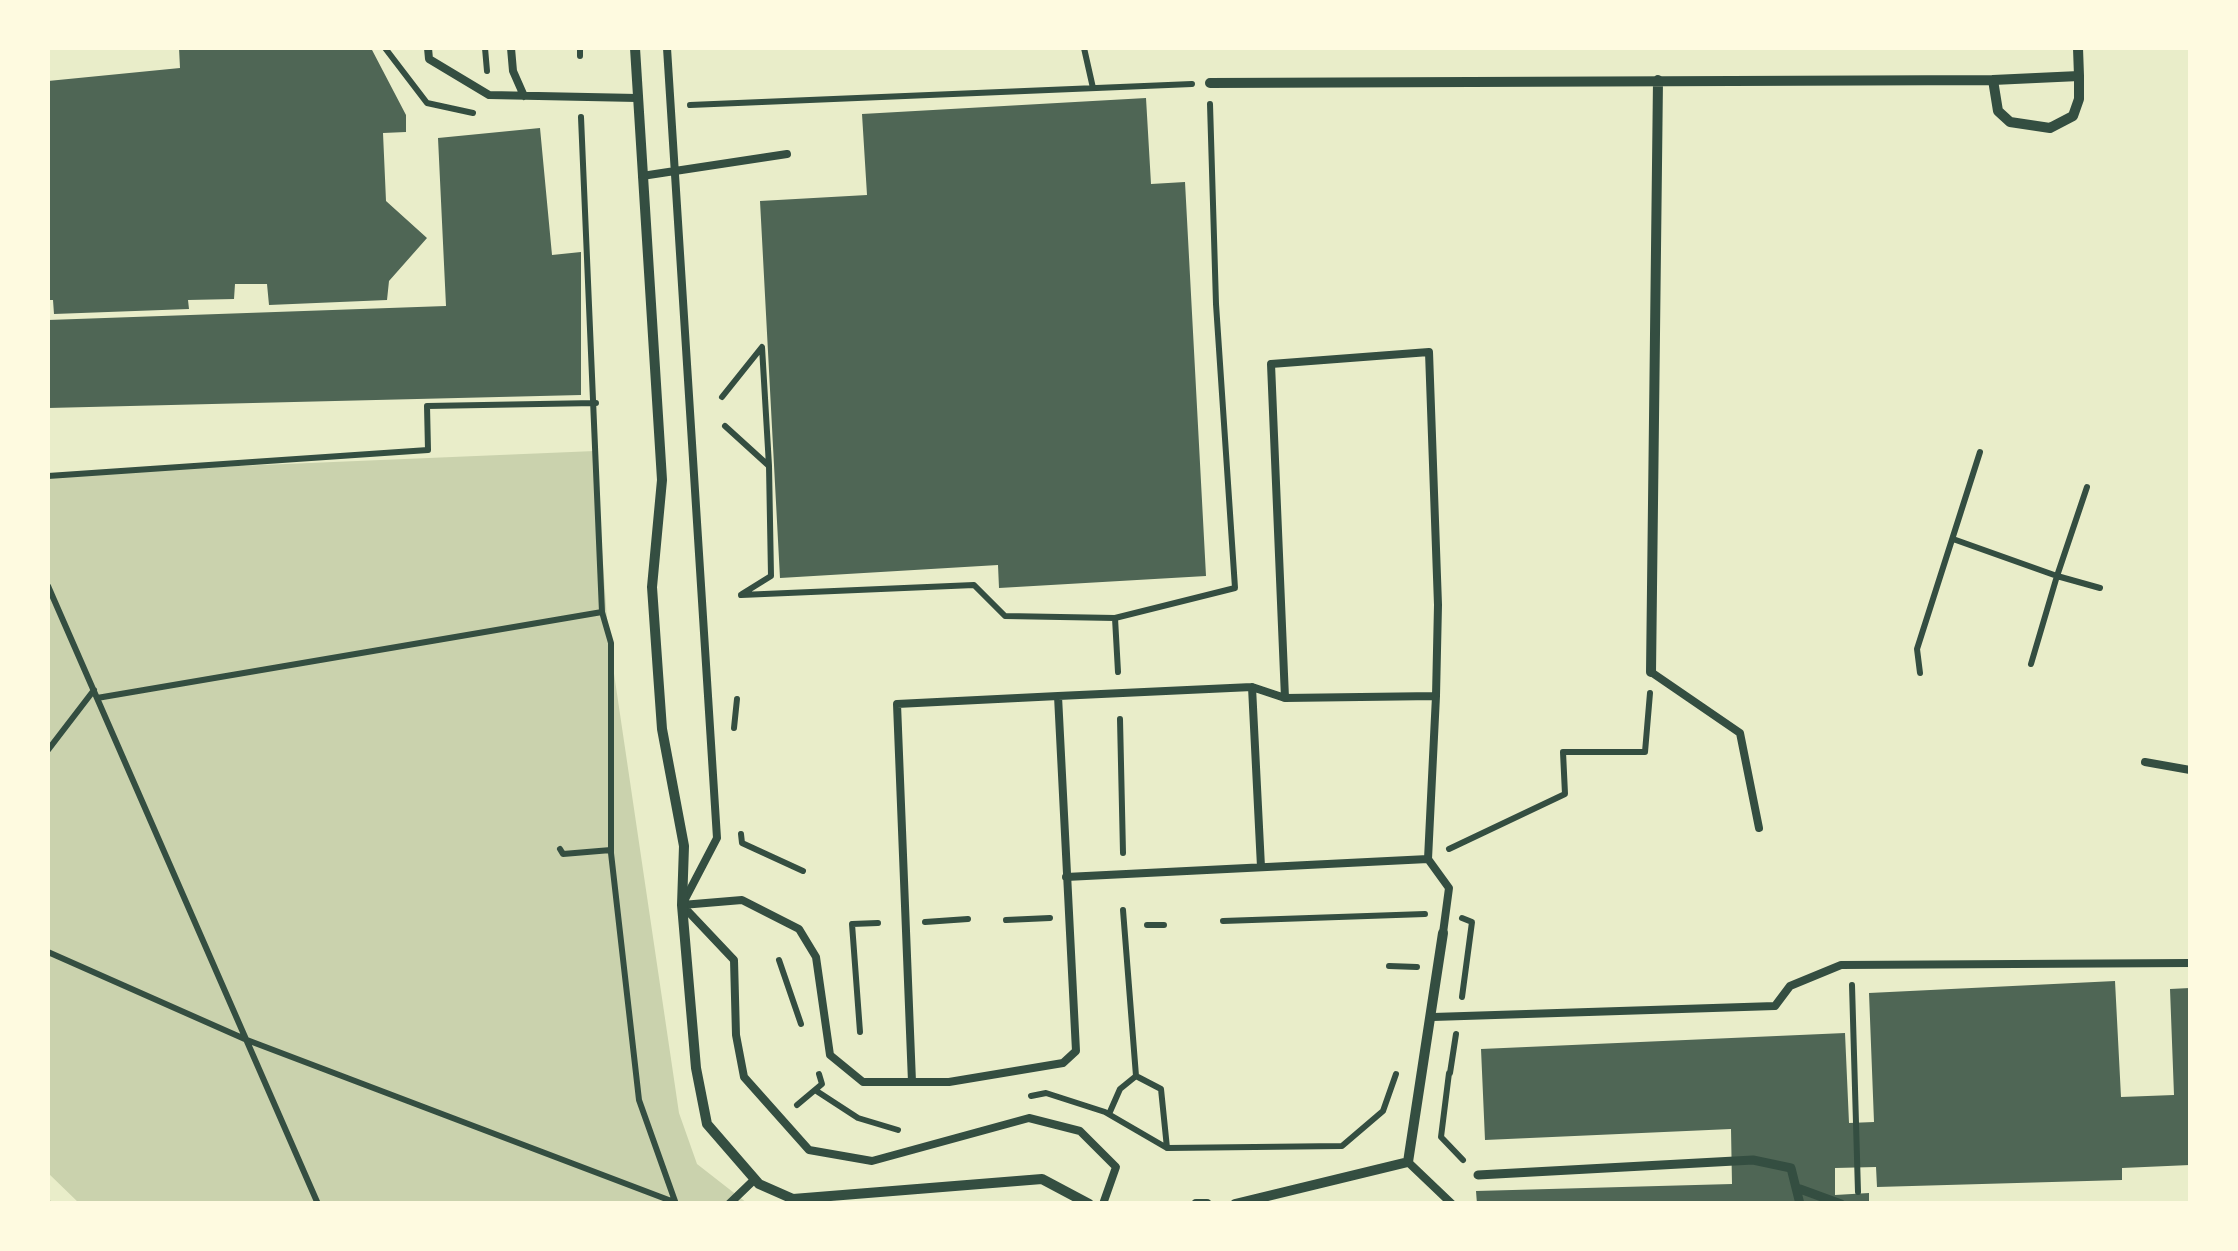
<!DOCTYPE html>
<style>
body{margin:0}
#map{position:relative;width:2238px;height:1251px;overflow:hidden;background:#e9edc9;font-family:Overpass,sans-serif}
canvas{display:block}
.frame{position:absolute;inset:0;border:50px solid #fefae0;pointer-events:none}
</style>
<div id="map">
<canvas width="2238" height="1251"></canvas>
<div class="frame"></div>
</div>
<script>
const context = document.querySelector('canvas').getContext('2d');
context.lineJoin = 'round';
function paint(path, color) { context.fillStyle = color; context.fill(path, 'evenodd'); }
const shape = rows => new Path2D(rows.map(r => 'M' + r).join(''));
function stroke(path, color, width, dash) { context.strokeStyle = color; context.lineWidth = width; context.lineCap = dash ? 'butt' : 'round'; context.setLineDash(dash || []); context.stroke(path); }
paint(shape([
 [595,451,608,633,679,1113,697,1164,747,1203,80,1204,48,1173,48,474]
]), '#cad2ad');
paint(shape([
 [179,48,371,48,406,115,406,132,383,133,386,201,427,238,389,281,387,300,269,305,267,284,235,284,234,299,188,300,189,309,54,314,53,300,48,300,48,81,180,68],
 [1146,98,1151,184,1185,182,1206,576,999,588,998,565,780,578,760,201,867,195,862,114],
 [540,128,552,255,581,252,581,395,48,408,48,320,446,306,438,138],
 [2115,981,2121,1097,2174,1095,2170,989,2190,988,2190,1165,2122,1168,2122,1180,1877,1187,1876,1167,1835,1168,1835,1195,1869,1193,1869,1204,1477,1204,1476,1191,1732,1184,1731,1129,1485,1140,1481,1049,1845,1033,1849,1123,1874,1122,1869,993]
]), '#4f6655');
stroke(shape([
 [385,48,427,103,473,113],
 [485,48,487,71],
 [580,48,580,56],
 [1084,48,1093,88],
 [690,105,1192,84],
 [581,117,602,612,611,643,611,853,639,1100,676,1204],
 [722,397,762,347,769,466],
 [725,426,769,466,771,576,742,594],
 [48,476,428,450,427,406,596,403],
 [1953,539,2057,576,2087,487],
 [48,586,318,1204],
 [741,595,974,585,1005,616,1115,618,1118,672],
 [1115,618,1235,588,1216,304,1210,104],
 [2031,664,2057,576,2100,588],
 [1920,673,1917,649,1980,452],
 [97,698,602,612],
 [1120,719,1123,853],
 [734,728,737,699],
 [48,750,94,690],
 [741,834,742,843,803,871],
 [560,849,563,854,611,850],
 [1449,849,1565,794,1563,752,1645,752,1650,693],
 [1123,910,1136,1076,1161,1089,1167,1148],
 [1006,920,1050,918],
 [1223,921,1425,914],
 [925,922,968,919],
 [1147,925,1164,925],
 [48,952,247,1040,674,1202],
 [779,960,801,1024],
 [1389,966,1417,967],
 [1852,985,1858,1192],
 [1462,997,1472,922,1462,918],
 [860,1032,852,924,878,923],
 [1449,1073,1441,1137,1463,1160],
 [1450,1073,1456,1034],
 [815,1090,858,1118,898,1130],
 [1031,1096,1046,1093,1105,1112,1167,1148,1342,1146,1383,1111,1396,1074],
 [797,1105,822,1084,819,1074],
 [1109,1114,1120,1089,1136,1076],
 [48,1203,48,1204]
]), '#344e41', 6);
stroke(shape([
 [428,48,429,59,489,95,637,98],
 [511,48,513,71,524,96],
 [667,48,717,838,682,905,734,960,736,1035,744,1077,809,1150,872,1161,1029,1118,1080,1131,1116,1167,1103,1204],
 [642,176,787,154],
 [1651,672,1740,733,1759,828],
 [1252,687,1261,867],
 [1058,696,1252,687,1285,698,1436,696,1438,605,1429,352,1271,364,1285,698],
 [2145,762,2190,770],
 [1428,859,1449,888,1443,933],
 [1066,877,1428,859,1436,696],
 [682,905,742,900,799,929,816,957,830,1055,863,1082,949,1082,1063,1063,1076,1051,1058,696,897,704,912,1082],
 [1433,1017,1775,1006,1790,986,1841,965,2190,963],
 [1408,1162,1452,1204],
 [729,1204,755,1179]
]), '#344e41', 8);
stroke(shape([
 [1478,1175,1753,1160,1791,1168,1800,1204],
 [1800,1189,1841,1204]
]), '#344e41', 9);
stroke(shape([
 [635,48,662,480,652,587,658,673,662,729,684,846,682,905,696,1068,707,1124,759,1184,793,1199,1042,1179,1089,1204],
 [1993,80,1998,111,2010,122,2050,128,2073,116,2079,99,2079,76],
 [1210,83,1993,80,2079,76,2078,48],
 [1651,672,1658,80],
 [1196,1204,1207,1204],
 [1235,1204,1408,1162,1443,933]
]), '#344e41', 10);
</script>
